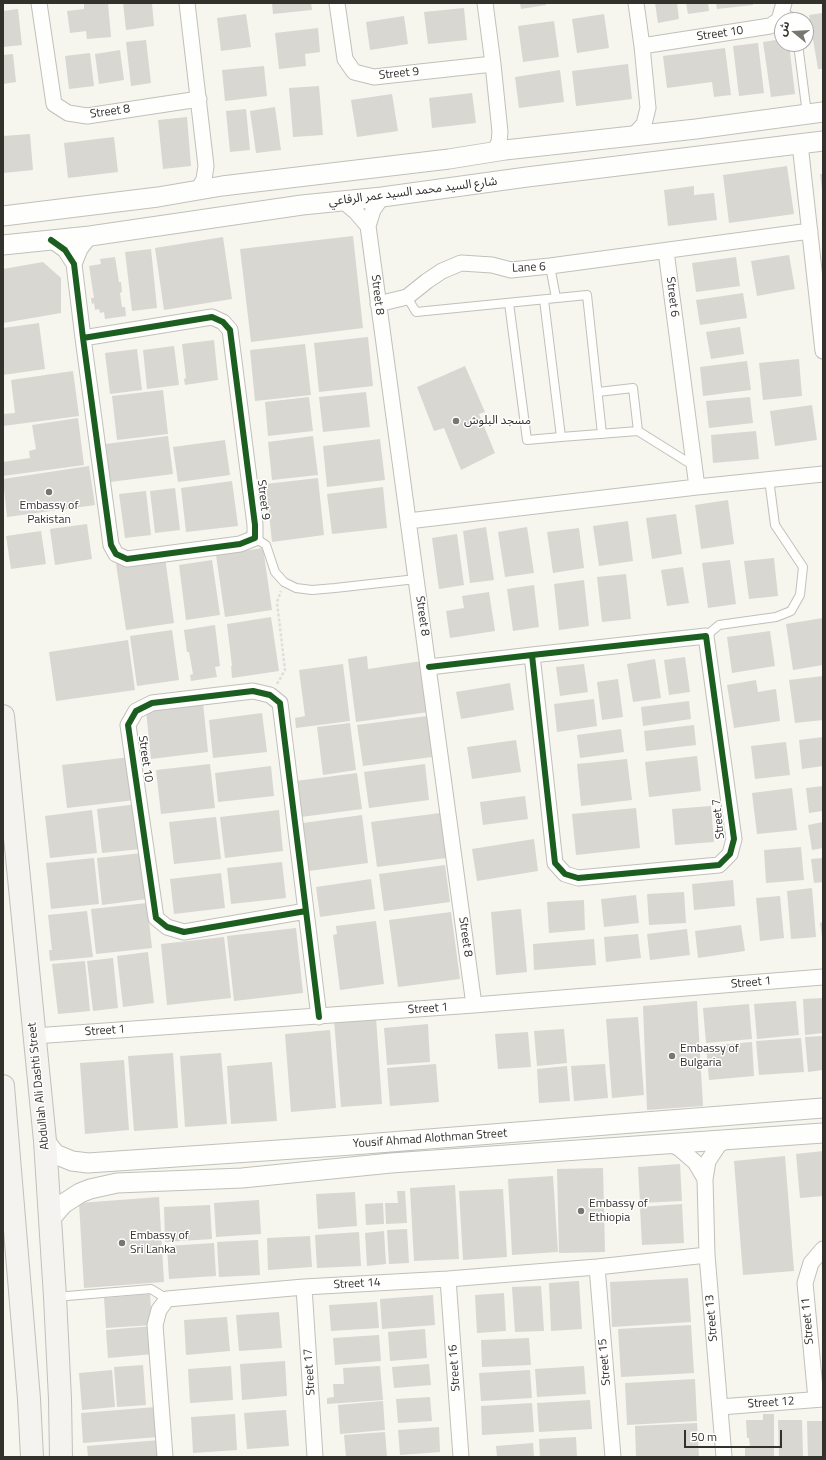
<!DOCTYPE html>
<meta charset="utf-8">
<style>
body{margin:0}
#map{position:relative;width:826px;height:1460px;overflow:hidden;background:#f6f5ee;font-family:"Titillium Web","Noto Sans Arabic",sans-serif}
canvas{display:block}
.frame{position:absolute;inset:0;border:4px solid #32312c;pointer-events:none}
.north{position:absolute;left:774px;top:12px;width:40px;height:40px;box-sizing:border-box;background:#fff;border:1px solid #adadab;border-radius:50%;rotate:288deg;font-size:11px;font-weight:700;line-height:16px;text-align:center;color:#32312c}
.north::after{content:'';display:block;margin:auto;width:14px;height:18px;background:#777670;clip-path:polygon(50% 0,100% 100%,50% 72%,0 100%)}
.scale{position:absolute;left:684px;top:1430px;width:98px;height:18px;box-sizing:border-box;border:2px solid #32312c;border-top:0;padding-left:5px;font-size:12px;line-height:14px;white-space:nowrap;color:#32312c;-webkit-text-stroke:3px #fff;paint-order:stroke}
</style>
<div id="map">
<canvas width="826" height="1460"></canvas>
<div class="frame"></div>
<div class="north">ش</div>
<div class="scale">50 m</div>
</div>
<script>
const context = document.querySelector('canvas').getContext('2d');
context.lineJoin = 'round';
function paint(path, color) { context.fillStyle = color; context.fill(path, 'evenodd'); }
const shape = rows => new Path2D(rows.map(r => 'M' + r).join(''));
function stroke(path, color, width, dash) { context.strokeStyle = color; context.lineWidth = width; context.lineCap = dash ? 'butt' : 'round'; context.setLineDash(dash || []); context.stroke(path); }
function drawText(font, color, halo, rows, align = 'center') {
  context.font = font + ' "Titillium Web","Noto Sans Arabic",sans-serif'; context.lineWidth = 3; context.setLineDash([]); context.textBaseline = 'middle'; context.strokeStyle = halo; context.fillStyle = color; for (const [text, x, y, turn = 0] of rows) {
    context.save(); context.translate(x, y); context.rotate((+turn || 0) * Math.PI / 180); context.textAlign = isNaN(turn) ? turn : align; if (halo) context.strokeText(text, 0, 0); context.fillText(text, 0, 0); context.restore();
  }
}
paint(shape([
 [84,3,108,3,111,37,87,39,86,31,70,33,67,11,84,9],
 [123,3,152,3,154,26,126,30],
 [272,3,311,3,312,10,273,14],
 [520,3,546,3,546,5,521,9],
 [655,3,677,3,679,19,658,23],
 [686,3,708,3,709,11,688,14],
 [716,3,753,3,753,5,717,9],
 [464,8,467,40,428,44,424,12],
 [18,9,22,45,3,47,3,11],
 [823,13,823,69,818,69,809,15],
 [246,14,251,47,221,51,217,18],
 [604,14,609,48,577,53,572,19],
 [404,16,408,44,370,50,366,22],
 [554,21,559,57,523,62,518,26],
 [318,28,320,52,305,54,306,66,279,69,275,33],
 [782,39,782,44,789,44,795,94,771,97,763,42],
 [146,40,151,83,131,86,126,42],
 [758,43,764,93,739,96,733,46],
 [725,48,731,95,714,97,712,82,667,88,663,56],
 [120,50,124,80,99,84,95,54],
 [90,53,94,86,69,89,65,56],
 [13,54,16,82,3,84,3,55],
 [628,64,632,99,576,106,572,71],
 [264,66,267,96,225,101,222,70],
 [560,70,564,102,519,108,515,77],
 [319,86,323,135,293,137,289,88],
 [472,93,476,123,432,128,429,98],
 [392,94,398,131,357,137,351,100],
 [275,107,281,150,256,153,250,111],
 [246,109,250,150,230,152,226,111],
 [187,117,191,166,163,169,158,120],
 [30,134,33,170,3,173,3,136],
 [114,137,118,172,68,178,64,143],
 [787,166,794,214,729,223,723,175],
 [820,174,823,174,823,190,822,190],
 [694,186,694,195,714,193,717,220,668,226,664,190],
 [353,236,363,328,251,342,240,249],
 [223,237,232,299,164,310,155,248],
 [151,249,157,308,132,311,125,252],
 [789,255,795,289,757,296,751,261],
 [115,257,119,282,121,282,122,292,120,293,122,307,125,307,126,316,105,319,104,312,100,313,99,309,95,310,94,303,92,304,91,298,94,298,89,266,101,264,100,259],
 [736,257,740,286,696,292,692,263],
 [43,262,61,278,61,313,3,323,3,269],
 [743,293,747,318,700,325,696,300],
 [39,323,45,369,3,375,3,328],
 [740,327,744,354,711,359,706,332],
 [368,337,373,386,319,392,314,343],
 [214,340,218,380,185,385,184,379,186,378,182,344],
 [305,344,311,395,255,401,250,350],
 [174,346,179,385,147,389,143,350],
 [137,349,142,390,110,394,105,353],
 [799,359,802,396,763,400,759,363],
 [747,361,751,390,703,396,700,367],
 [465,366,485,412,479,414,495,453,461,470,444,428,434,431,417,387],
 [73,371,79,416,3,426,3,414,15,413,11,380],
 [163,390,168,434,117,440,112,396],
 [366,392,370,427,323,432,319,397],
 [309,397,313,431,268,436,265,402],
 [750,397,753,423,709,428,706,401],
 [812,405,817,440,775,446,770,411],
 [78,418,84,465,3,476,3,462,30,458,29,451,36,449,32,425],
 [756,431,759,459,713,463,711,435],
 [168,436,173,474,110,482,106,444],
 [313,436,318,475,272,480,268,442],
 [380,439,385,480,327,487,323,446],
 [225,440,230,475,178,482,173,447],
 [89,466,95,505,7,517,3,479],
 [318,478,324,535,272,542,266,484],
 [232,481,238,526,186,532,181,488],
 [383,487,387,528,332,534,327,494],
 [175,488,180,530,155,533,150,491],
 [146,491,151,535,125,538,119,494],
 [728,500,734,544,701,549,695,505],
 [676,514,682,554,652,559,646,518],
 [628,521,633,561,599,566,593,526],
 [87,524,92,559,55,565,50,529],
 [486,527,494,580,470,583,463,531],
 [527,527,534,573,505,577,498,532],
 [579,528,584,568,553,573,547,532],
 [41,531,46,564,11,569,6,536],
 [457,534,464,585,439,589,432,538],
 [263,548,272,610,225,617,216,555],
 [165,557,174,623,126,630,116,564],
 [774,558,778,596,749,599,744,561],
 [212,560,220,615,186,620,179,565],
 [730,560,736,604,708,608,702,563],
 [683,567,689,603,667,606,661,570],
 [626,574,631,619,602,622,597,577],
 [584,580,589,626,559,630,554,584],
 [534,585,539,627,513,631,507,589],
 [489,592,495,631,450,638,446,611,464,608,462,596],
 [271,617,279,671,232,678,231,666,232,666,227,624],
 [823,618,823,665,793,670,786,624],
 [215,625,220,666,215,667,217,677,191,681,190,675,193,674,189,652,187,652,184,630],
 [172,630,179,680,137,686,130,636],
 [770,631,775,666,732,673,727,637],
 [128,640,135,690,56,701,49,652],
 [367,656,368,669,422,661,429,712,356,722,348,659],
 [685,657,690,692,669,695,664,660],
 [655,659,661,698,633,702,627,664],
 [343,664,350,721,296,728,295,718,305,716,299,670],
 [584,664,588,692,560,696,556,667],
 [823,676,823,720,795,723,789,680],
 [618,679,623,717,602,720,597,682],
 [756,680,758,692,776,689,780,721,734,728,727,685],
 [510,683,514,710,461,719,456,692],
 [594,699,597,726,557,732,554,704],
 [689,701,691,719,643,726,641,707],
 [203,703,208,752,151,759,146,710],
 [262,713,267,752,213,758,209,720],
 [427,716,432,757,363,766,357,725],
 [350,723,356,770,323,775,317,727],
 [694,725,696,745,646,751,644,731],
 [621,729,624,752,580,758,577,735],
 [823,737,823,766,802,769,799,740],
 [516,740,521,772,472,779,467,747],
 [786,742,790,775,755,779,751,746],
 [697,756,701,791,649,797,645,762],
 [131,757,135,800,67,808,62,765],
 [627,759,632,800,581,806,577,764],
 [210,764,215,808,161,814,156,770],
 [425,764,429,800,369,808,364,772],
 [271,766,274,796,218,802,215,773],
 [357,773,362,809,301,817,296,781],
 [823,786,823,811,809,813,806,788],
 [792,788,797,830,757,834,752,793],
 [525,796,528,819,483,825,480,802],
 [137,804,141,849,102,853,97,809],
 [711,806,714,842,675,845,672,809],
 [636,808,640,848,576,855,572,814],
 [92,810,97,853,50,858,45,816],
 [279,810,283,851,225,858,220,817],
 [440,813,446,858,377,867,371,822],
 [362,815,368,863,309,871,303,823],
 [216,817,221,859,174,864,169,822],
 [823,822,823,848,812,850,808,825],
 [534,839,538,871,477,881,472,849],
 [801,847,804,880,766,883,764,850],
 [142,853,147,899,102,905,97,858],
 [94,858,99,904,51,909,46,863],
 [823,858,823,882,814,883,811,859],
 [282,862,286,898,231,904,227,868],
 [445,865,450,902,384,911,379,874],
 [221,873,225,908,174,914,170,879],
 [371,879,375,909,320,917,316,887],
 [733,880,735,906,694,910,692,884],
 [812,888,816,937,791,939,787,891],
 [684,892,686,923,649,925,647,894],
 [636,895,639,923,604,927,601,899],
 [780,896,784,938,760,941,756,898],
 [584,900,585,930,549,933,547,902],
 [147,903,152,948,96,954,91,909],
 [521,909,527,972,496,975,491,912],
 [87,911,93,957,50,961,49,950,52,950,48,915],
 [451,912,460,979,398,987,389,920],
 [376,921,384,984,340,990,333,935,337,934,336,926],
 [823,922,823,937,822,937,820,923],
 [741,925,745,951,698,958,695,931],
 [296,928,303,993,234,1001,227,936],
 [687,929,690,955,650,960,647,934],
 [638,934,641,958,606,962,604,937],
 [224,937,231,998,167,1005,161,944],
 [594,939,596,965,534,970,533,944],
 [148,952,154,1003,123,1007,117,956],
 [113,958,118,1008,93,1011,87,961],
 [85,961,90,1011,58,1014,52,964],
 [823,998,823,1033,805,1035,803,999],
 [697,1001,703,1106,647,1110,643,1006],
 [796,1001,799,1035,757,1039,754,1004],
 [749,1004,752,1039,706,1043,703,1008],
 [376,1017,382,1104,341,1107,334,1020],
 [638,1017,644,1095,612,1098,606,1019],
 [428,1024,430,1062,387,1065,384,1028],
 [564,1029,567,1063,537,1066,534,1031],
 [330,1030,336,1108,291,1112,285,1034],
 [528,1032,531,1067,498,1069,495,1034],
 [823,1036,823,1070,808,1072,805,1037],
 [801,1038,804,1072,759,1075,756,1041],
 [752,1042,754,1076,709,1080,706,1046],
 [173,1053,178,1128,134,1131,128,1056],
 [221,1053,227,1124,185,1127,180,1056],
 [124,1060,129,1130,85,1134,80,1063],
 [272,1062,277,1121,231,1124,227,1066],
 [436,1064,439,1102,390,1106,387,1068],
 [605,1064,608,1098,574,1101,571,1066],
 [567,1066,570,1101,539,1103,537,1069],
 [823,1151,823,1196,800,1198,796,1154],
 [785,1156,794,1271,743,1275,734,1161],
 [680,1164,682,1201,640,1203,638,1167],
 [603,1168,605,1252,559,1253,557,1169],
 [553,1176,558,1252,512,1255,508,1179],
 [455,1185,459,1259,414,1261,410,1188],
 [503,1189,507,1257,463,1260,459,1191],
 [397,1191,405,1191,407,1223,386,1224,385,1203,398,1203],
 [355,1192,357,1226,318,1229,316,1194],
 [159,1197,164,1282,84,1288,79,1203],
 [259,1200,261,1234,216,1237,214,1203],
 [383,1203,384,1224,366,1225,365,1204],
 [682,1204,684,1243,642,1245,640,1207],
 [210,1205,212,1239,165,1242,164,1207],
 [407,1229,409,1263,389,1264,387,1230],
 [384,1231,386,1264,367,1266,365,1233],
 [359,1232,361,1266,317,1268,315,1235],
 [310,1236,312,1267,268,1270,267,1238],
 [258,1240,260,1275,219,1277,217,1242],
 [214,1243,216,1276,169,1279,167,1246],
 [688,1278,691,1322,612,1327,610,1282],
 [579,1281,582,1329,551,1331,549,1283],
 [541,1286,544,1331,515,1332,512,1287],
 [504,1293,506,1331,477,1333,475,1295],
 [150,1294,152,1325,106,1328,104,1298],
 [433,1295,435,1325,382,1329,380,1299],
 [377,1302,379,1328,331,1331,329,1305],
 [279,1312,282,1348,239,1351,236,1315],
 [227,1317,230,1351,186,1355,184,1320],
 [691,1325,694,1373,621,1377,618,1329],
 [152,1326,154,1354,108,1358,106,1330],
 [425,1329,427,1358,390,1361,388,1332],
 [379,1335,381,1361,335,1365,333,1338],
 [529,1338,531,1365,482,1367,481,1340],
 [285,1361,287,1396,242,1400,240,1364],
 [429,1364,431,1385,394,1388,392,1367],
 [143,1365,146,1405,117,1407,114,1367],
 [231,1366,233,1400,190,1403,188,1369],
 [380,1366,383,1400,327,1404,327,1398,334,1397,333,1384,344,1384,343,1368],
 [584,1366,586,1394,537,1397,535,1369],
 [112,1370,115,1407,82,1410,79,1373],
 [530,1370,532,1398,481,1401,479,1373],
 [695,1379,697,1421,627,1425,625,1383],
 [430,1397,432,1421,398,1423,396,1399],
 [590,1400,592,1429,539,1432,537,1403],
 [383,1401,385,1430,340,1434,338,1405],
 [532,1403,534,1432,482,1435,481,1406],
 [156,1407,158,1437,83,1443,81,1413],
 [286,1410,289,1446,247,1449,244,1413],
 [235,1414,237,1450,193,1453,191,1417],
 [763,1414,774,1414,774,1457,745,1457,745,1447,750,1447,749,1438,747,1438,746,1420,763,1420],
 [778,1420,802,1420,803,1457,779,1457],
 [807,1421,823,1421,823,1457,808,1457],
 [697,1423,699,1457,636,1457,635,1426],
 [439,1427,440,1452,400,1455,398,1430],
 [385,1432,387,1457,346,1457,344,1435],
 [576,1437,577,1457,540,1457,539,1439],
 [160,1440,161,1457,88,1457,87,1446],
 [533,1443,534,1457,497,1457,496,1446]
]), '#d8d7d2');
const service = shape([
 [782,12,790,16,793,20],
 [798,44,807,114],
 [550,266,556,298],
 [407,297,416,312,587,295,602,434],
 [544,300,561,437,638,431,694,466],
 [509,303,527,440,561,437],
 [598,392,633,388,638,431],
 [255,538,266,545,275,572,284,582,296,588,312,590,335,588,416,579],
 [706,636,719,625,776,617,791,611,800,595,803,567,775,525,769,479],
 [55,1297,151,1289,167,1299]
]);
const minor = shape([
 [39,3,54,104,68,113,87,116,199,99],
 [187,3,206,166,204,179,198,190],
 [337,3,345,59,354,72,374,77,493,64],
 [485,3,493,64,500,132,499,142,494,152],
 [642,46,770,26,779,20,784,3],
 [633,136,644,124,648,108,642,46,636,3],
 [800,144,823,351],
 [382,197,373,210,368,226,474,1005],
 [343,201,356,212,368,226],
 [51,240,65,250,74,264,83,338,111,545,116,554,127,559,240,544,255,538,255,525,230,330,223,322,212,317,83,338],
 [666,251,697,487],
 [74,264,80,249,90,236],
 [378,304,407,297,427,281,442,271,461,263,492,265,511,270,550,266,810,231],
 [408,521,697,487,823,474],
 [429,667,532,655,706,636,734,839,730,854,719,865,578,878,565,874,555,863,532,655],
 [306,911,184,932,167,927,156,918,128,725,136,711,152,703,253,691,270,695,280,703,306,911,319,1017],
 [34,1036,474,1005,823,977],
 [671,1144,680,1149,695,1162,705,1179],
 [597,1267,613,1457],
 [448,1279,461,1457],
 [304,1287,315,1457],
 [816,1399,805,1283,811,1263,823,1249],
 [720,1407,823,1399],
 [165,1457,155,1325,159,1310,167,1299,304,1287,448,1279,597,1267,707,1255],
 [724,1457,707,1255,705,1179,708,1161,718,1146,725,1140]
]);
const tertiary = shape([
 [3,216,158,197,222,186,449,159,505,150,696,129,823,112],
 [3,245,90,236,302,205,382,197,527,177,823,141],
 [45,1141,55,1154,72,1161,88,1163,352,1145,823,1108],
 [50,1219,63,1204,80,1193,90,1189,117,1183,242,1178,391,1163,823,1133]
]);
const secondary = shape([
 [3,716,45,1141,55,1297,60,1399,61,1457],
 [3,1086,29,1399,32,1457]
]);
stroke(service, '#c1c0ba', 10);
stroke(minor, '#c1c0ba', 17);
stroke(tertiary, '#c1c0ba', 21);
stroke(secondary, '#c1c0ba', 24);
stroke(shape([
 [277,684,285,670,277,602,281,591]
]), '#dededc', 2.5, [3, 2]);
stroke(service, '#fefefc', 8);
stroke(minor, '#fefefc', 15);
stroke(tertiary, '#fefefc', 19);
stroke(secondary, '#f4f3ef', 22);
stroke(shape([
 [51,240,65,250,74,264,83,338,111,545,116,554,127,559,240,544,255,538,255,525,230,330,223,322,212,317,83,338],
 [429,667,532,655,706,636,734,839,730,854,719,865,578,878,565,874,555,863,532,655],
 [306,911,184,932,167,927,156,918,128,725,136,711,152,703,253,691,270,695,280,703,306,911,319,1017]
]), '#1b5e20', 6);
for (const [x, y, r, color] of [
 [456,421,4,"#777670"],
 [49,492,4,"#777670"],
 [672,1056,4,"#777670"],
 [581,1211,4,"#777670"],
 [122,1243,4,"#777670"]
]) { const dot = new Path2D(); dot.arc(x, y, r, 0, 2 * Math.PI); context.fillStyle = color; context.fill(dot); stroke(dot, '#fff', 1.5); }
drawText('12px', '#32312c', '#fff', [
 ["Street 10",720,34,-8],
 ["Street 9",399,74,-6],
 ["Street 8",110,112,-8],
 ["شارع السيد محمد السيد عمر الرفاعي",413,192,-7],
 ["Lane 6",529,268,-3],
 ["Street 8",377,295,83],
 ["Street 6",672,297,83],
 ["Street 9",263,500,83],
 ["Street 8",422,616,82],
 ["Street 10",145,759,82],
 ["Street 7",719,819,-96],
 ["Street 8",465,937,82],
 ["Street 1",751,983,-5],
 ["Street 1",428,1009,-4],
 ["Street 1",105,1031,-4],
 ["Abdullah Ali Dashti Street",39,1086,-96],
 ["Yousif Ahmad Alothman Street",430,1139,-4],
 ["Street 14",357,1284,-3],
 ["Street 13",712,1318,-95],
 ["Street 11",808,1321,-95],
 ["Street 15",605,1362,-95],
 ["Street 16",455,1368,-94],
 ["Street 17",310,1372,-94],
 ["Street 12",771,1403,-4]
]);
drawText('12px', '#32312c', '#fff', [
 ["مسجد البلوش",464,421],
 ["Embassy of",49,506,"center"],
 ["Pakistan",49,520,"center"],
 ["Embassy of",680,1049],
 ["Bulgaria",680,1063],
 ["Embassy of",589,1204],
 ["Ethiopia",589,1218],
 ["Embassy of",130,1236],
 ["Sri Lanka",130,1250]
], 'left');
</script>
